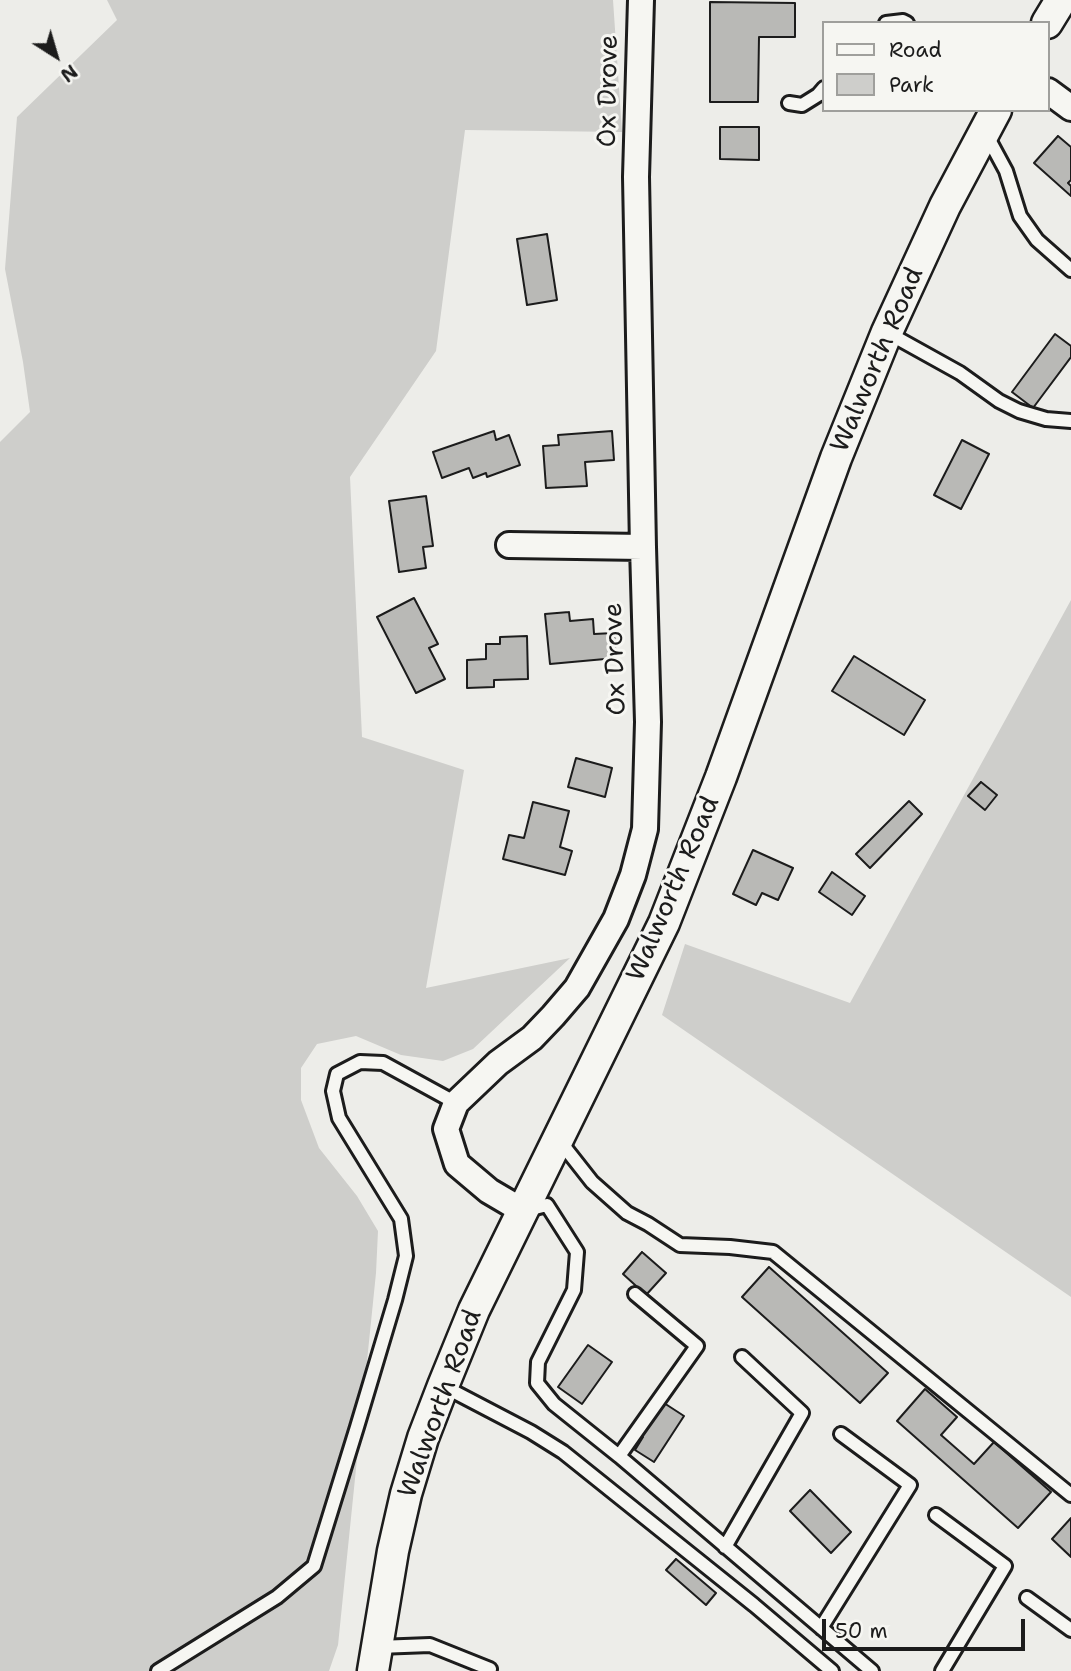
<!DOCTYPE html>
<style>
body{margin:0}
#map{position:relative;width:1071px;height:1671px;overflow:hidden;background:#edede9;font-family:"Shantell Sans",sans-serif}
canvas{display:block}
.legend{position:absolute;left:822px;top:21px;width:228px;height:91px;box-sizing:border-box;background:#f6f6f2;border:2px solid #9f9f9c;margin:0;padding:9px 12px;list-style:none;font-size:21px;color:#1c1c1c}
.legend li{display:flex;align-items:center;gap:14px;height:35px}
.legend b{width:35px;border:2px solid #9f9f9c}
.north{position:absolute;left:21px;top:21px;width:70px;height:70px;-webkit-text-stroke:5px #f6f6f2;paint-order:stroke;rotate:143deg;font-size:19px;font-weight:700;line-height:28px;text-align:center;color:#1c1c1c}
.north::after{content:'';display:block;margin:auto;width:24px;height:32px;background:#1c1c1c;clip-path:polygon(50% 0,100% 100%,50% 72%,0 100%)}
.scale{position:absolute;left:822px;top:1619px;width:203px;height:32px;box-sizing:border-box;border:4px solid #1c1c1c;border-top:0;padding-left:9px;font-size:21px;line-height:24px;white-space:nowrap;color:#1c1c1c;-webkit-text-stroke:5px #f6f6f2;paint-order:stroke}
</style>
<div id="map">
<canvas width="1071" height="1671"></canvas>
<ul class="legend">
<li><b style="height:9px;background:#f6f6f2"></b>Road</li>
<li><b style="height:19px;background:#cececb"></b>Park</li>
</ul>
<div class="north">N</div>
<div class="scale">50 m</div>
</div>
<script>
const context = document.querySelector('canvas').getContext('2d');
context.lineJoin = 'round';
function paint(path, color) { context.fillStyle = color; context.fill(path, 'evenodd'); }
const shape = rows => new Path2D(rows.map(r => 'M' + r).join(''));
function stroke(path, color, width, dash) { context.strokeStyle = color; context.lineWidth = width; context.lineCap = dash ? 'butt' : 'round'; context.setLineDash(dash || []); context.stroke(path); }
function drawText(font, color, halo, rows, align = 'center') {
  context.font = font + ' "Shantell Sans",sans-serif'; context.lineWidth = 6; context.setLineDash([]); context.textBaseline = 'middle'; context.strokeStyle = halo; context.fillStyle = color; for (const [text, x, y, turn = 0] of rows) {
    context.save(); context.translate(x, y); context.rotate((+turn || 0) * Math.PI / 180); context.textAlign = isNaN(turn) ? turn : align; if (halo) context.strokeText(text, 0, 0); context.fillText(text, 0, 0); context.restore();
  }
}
paint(shape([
 [107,0,613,0,622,132,465,130,436,351,350,477,362,737,464,770,426,988,570,958,473,1049,443,1061,401,1055,356,1036,317,1044,301,1068,301,1100,319,1148,357,1196,378,1231,376,1273,338,1645,329,1671,0,1671,0,442,30,412,23,362,5,269,17,117,117,20],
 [1071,600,1071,1297,662,1015,685,944,850,1003]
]), '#cececb');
const building = shape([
 [710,2,795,3,795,37,759,37,758,102,710,102,710,2],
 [720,127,759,127,759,160,720,159,720,127],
 [1058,136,1071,147,1071,180,1068,183,1071,186,1071,196,1034,163,1058,136],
 [547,234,557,300,527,305,517,239,547,234],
 [1055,334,1071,346,1071,357,1033,408,1012,392,1055,334],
 [494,431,496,440,509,435,520,465,487,477,486,473,473,478,469,468,442,478,433,452,494,431],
 [612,431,614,460,585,462,587,486,546,488,543,446,559,445,558,435,612,431],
 [962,440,989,454,961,509,934,495,962,440],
 [426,496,433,546,423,547,426,568,399,572,389,501,426,496],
 [414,598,438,644,429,648,445,679,416,693,377,617,414,598],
 [569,612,570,621,593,619,594,634,614,633,616,658,550,664,545,614,569,612],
 [527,636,528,679,494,680,494,687,467,688,467,660,486,659,486,644,500,644,500,637,527,636],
 [854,656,925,700,904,735,832,691,854,656],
 [576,758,612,768,605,797,568,787,576,758],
 [981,782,997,795,985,810,968,796,981,782],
 [909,801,922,814,870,868,856,854,909,801],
 [533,802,569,811,560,847,572,851,565,875,503,859,509,835,524,838,533,802],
 [753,850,793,868,778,900,762,893,756,905,733,894,753,850],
 [832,872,865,896,852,915,819,892,832,872],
 [642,1252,666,1273,646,1295,623,1274,642,1252],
 [769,1267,888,1373,860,1403,742,1297,769,1267],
 [588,1345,612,1362,582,1404,558,1387,588,1345],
 [925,1389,957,1417,941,1435,974,1464,994,1442,1051,1492,1018,1528,897,1421,925,1389],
 [664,1403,684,1416,654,1462,635,1450,643,1437,637,1433,644,1422,650,1425,664,1403],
 [810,1490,851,1532,831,1553,790,1511,810,1490],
 [1071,1518,1071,1557,1052,1539,1071,1518],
 [676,1559,716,1593,706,1605,666,1570,676,1559]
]);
paint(building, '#b9b9b6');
stroke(building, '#1c1c1c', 2);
const service = shape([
 [886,23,903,21,907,23],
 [789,103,802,105,818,95,824,88],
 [986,134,1006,171,1020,216,1037,240,1071,270],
 [888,333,960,373,999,401,1019,411,1046,419,1071,421],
 [559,1140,592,1182,627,1213,648,1224,680,1245,730,1247,773,1252,1071,1495],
 [527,1210,547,1205,577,1252,574,1290,538,1362,537,1383,554,1404,619,1456,872,1671],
 [443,1386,531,1432,563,1452,754,1605,832,1671],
 [619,1456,697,1346,635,1294],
 [936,1515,1005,1566,942,1671],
 [725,1547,802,1413,742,1357],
 [1027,1598,1071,1630],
 [821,1628,910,1485,841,1434],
 [378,1647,430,1645,490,1669],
 [158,1671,277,1597,314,1566,357,1427,395,1300,406,1256,401,1219,339,1118,333,1091,337,1074,360,1062,383,1063,456,1103]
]);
const minor = shape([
 [1048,91,1071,108],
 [509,545,643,547],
 [523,1211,489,1191,457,1164,446,1129,456,1103,498,1063,532,1038,553,1016,577,988,616,919,633,875,645,829,648,722,643,547,636,177,641,0]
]);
const tertiary = shape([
 [1047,23,1061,0],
 [373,1671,393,1551,406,1494,423,1438,443,1386,474,1310,664,923,721,777,836,458,887,332,945,206,996,110]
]);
stroke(service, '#1c1c1c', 18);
stroke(minor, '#1c1c1c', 30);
stroke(tertiary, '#1c1c1c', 35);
stroke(service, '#f6f6f2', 12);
stroke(minor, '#f6f6f2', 24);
stroke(tertiary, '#f6f6f2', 30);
drawText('26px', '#1c1c1c', '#f6f6f2', [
 ["Ox Drove",609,91,-89],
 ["Walworth Road",878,360,-67],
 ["Ox Drove",616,659,-92],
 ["Walworth Road",674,889,-67],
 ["Walworth Road",441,1404,-70]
]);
</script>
